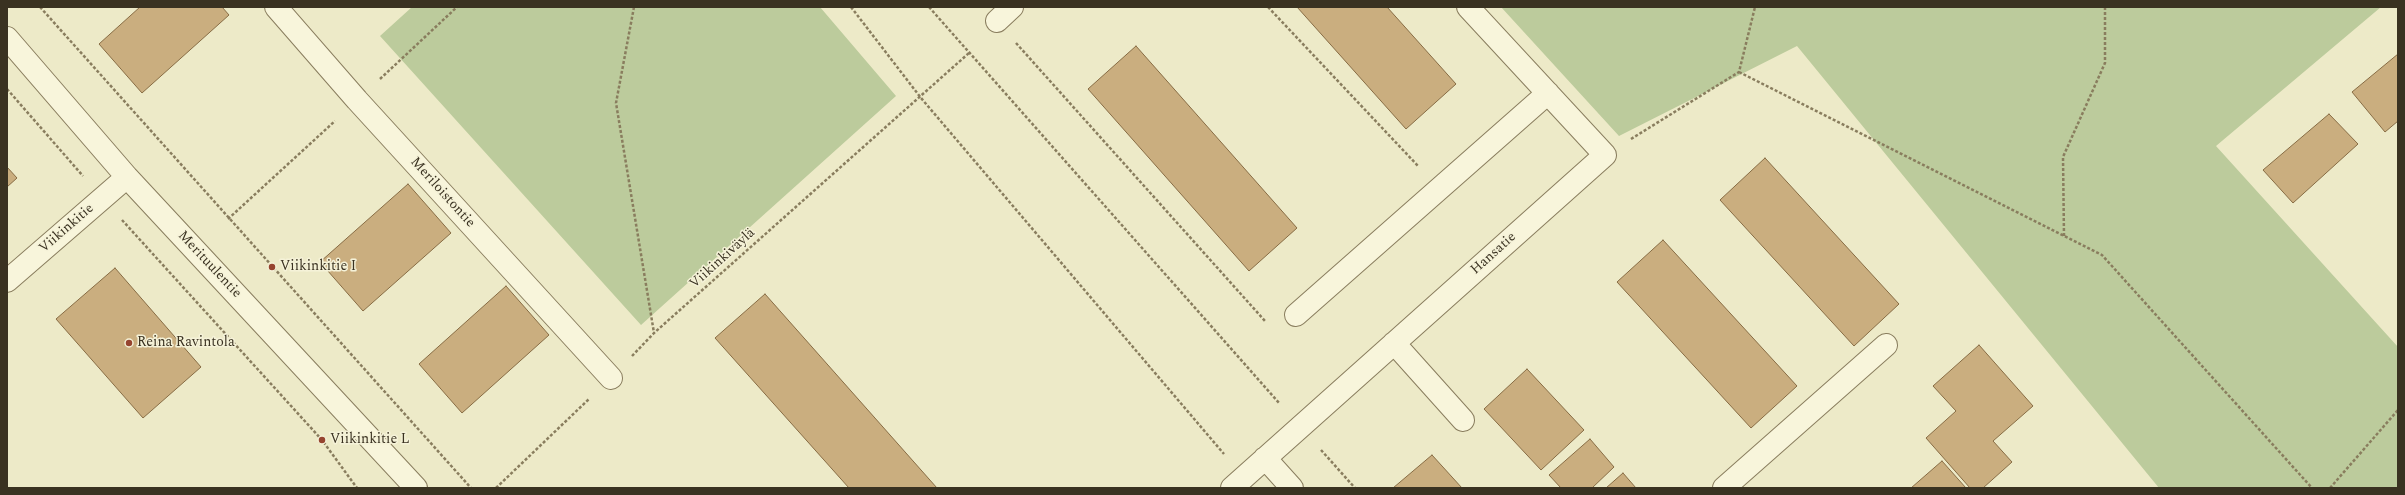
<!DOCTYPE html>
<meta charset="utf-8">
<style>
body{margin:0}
#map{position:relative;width:2405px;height:495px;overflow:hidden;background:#edeac8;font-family:Spectral,serif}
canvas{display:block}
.frame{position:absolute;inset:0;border:8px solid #3a3221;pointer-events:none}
</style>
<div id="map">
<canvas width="2405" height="495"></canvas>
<div class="frame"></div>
</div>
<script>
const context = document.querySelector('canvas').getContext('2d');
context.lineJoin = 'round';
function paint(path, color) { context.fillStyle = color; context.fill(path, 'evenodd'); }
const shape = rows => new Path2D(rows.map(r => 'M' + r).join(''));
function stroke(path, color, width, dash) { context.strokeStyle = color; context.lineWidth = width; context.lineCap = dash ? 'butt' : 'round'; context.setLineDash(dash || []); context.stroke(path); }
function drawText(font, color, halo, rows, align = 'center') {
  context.font = font + ' Spectral,serif'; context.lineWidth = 3; context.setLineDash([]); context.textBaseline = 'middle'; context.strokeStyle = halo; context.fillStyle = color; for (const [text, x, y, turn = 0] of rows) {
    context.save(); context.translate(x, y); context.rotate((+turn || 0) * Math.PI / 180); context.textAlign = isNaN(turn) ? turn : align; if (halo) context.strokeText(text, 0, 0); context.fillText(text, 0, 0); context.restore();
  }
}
paint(shape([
 [412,7,820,7,896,96,641,325,380,36],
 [1501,7,2381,7,2216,146,2398,347,2398,488,2159,488,1797,46,1619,136]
]), '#bccb9c');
const building = shape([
 [140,7,222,7,229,15,142,93,99,44,140,7],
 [1297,7,1387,7,1456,84,1406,129,1297,7],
 [1136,46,1297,228,1249,271,1088,89,1136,46],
 [2398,54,2398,121,2385,132,2352,92,2398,54],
 [2329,114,2358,144,2293,203,2263,170,2329,114],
 [1765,158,1899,304,1854,346,1720,200,1765,158],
 [7,167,17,178,7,187,7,167],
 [408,184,451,233,363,311,320,262,408,184],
 [1663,240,1797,386,1751,428,1617,282,1663,240],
 [115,268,201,367,143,418,56,319,115,268],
 [506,286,549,335,462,413,419,364,506,286],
 [765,294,937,488,849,488,715,338,765,294],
 [1979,345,2033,406,1993,441,2012,462,1983,488,1970,488,1926,438,1956,411,1933,386,1979,345],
 [1527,369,1584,430,1541,470,1484,409,1527,369],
 [1590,439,1614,467,1592,488,1561,488,1549,475,1590,439],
 [1432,455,1462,488,1393,488,1432,455],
 [1942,461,1966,488,1911,488,1942,461],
 [1623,473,1636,488,1606,488,1623,473]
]);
paint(building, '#caae7f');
stroke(building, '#876c44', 1);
const minor = shape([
 [276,7,357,100,611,378],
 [997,21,1012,7],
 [7,38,127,177,416,488],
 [7,281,127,177],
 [1296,315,1548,93],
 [1394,343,1463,420],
 [1265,458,1292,488],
 [1232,488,1605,155,1468,7],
 [1724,488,1886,345]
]);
stroke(minor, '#897d5e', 24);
stroke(shape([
 [40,7,471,488],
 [634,7,616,103,654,333],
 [851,7,921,98,1224,454],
 [929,7,1280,404],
 [1268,7,1419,167],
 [1016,43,1265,321],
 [1739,72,2102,255,2312,488],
 [380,79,457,7],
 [7,89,83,176],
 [1631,139,1739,72,1755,7],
 [228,219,335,121],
 [122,220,322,440,357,488],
 [2064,236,2063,157,2105,63,2105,7],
 [632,356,654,333,969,53],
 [1321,450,1355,488],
 [496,488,589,399],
 [2330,488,2398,410]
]), '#897d5e', 2.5, [3, 2]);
stroke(minor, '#f8f5db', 22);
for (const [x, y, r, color] of [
 [272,267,4,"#96442f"],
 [129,343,4,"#96442f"],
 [322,440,4,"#96442f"]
]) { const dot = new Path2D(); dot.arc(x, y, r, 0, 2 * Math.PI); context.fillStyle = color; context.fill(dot); stroke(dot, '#f5f2d8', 1.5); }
drawText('14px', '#3a3221', '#f5f2d8', [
 ["Meriloistontie",442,193,48],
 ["Viikinkitie",67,229,-41],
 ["Hansatie",1494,254,-42],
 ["Viikinkiväylä",723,259,-42],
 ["Merituulentie",209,265,47]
]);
drawText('14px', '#3a3221', '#f5f2d8', [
 ["Viikinkitie I",280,267],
 ["Reina Ravintola",137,343],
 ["Viikinkitie L",330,440]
], 'left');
</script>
